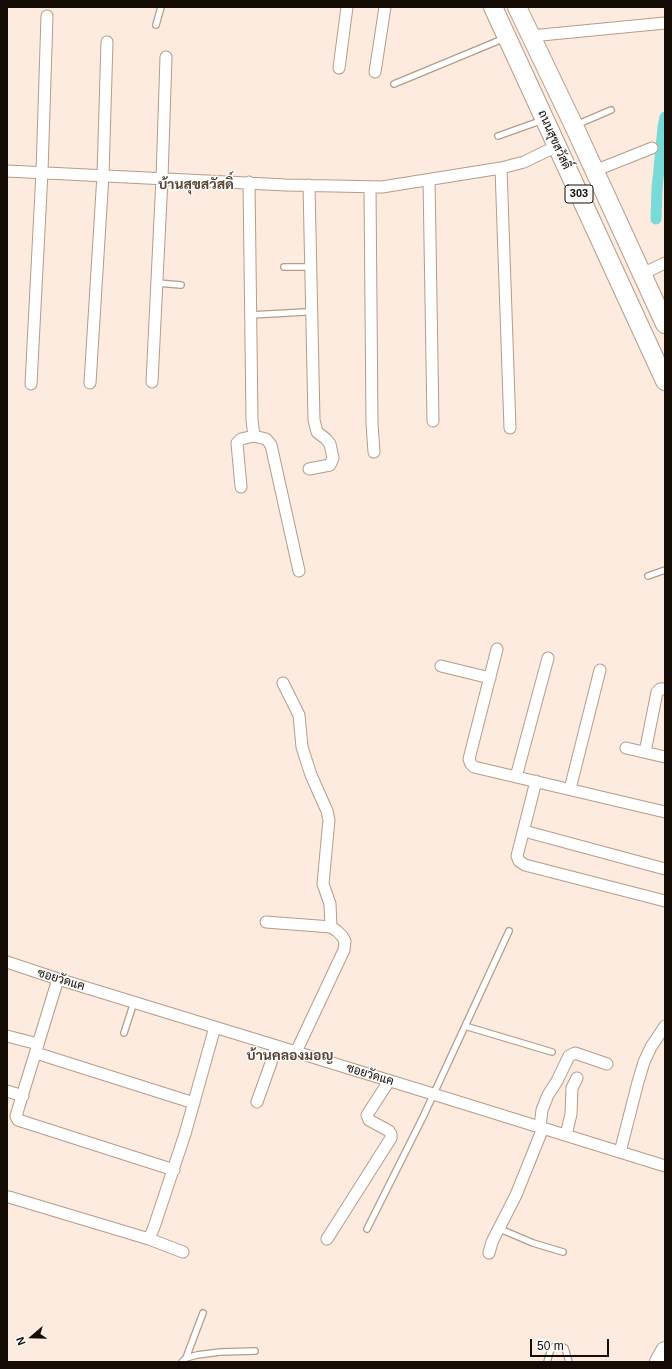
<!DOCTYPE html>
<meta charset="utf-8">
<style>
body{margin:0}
#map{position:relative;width:672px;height:1369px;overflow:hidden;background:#fcebde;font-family:Arial,sans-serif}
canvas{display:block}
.frame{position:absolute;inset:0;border:8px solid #150c06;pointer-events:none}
.north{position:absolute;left:12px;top:1317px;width:40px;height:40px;-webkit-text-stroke:3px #fbfbfb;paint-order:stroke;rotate:250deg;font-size:11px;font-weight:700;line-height:16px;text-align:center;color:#150c06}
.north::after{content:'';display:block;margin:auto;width:14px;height:18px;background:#150c06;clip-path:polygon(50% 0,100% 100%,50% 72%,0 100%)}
.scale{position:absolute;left:530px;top:1339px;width:79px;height:18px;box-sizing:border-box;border:2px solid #150c06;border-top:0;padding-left:5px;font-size:12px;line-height:14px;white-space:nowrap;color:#150c06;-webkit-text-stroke:3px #fbfbfb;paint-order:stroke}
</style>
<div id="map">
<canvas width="672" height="1369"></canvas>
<div class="frame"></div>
<div class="north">N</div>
<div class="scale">50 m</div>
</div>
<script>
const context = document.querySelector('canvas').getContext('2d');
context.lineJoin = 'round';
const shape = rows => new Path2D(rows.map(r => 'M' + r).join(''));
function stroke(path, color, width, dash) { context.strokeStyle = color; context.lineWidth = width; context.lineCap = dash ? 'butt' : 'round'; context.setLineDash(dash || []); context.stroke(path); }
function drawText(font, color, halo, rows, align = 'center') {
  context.font = font + ' Arial,Sarabun,sans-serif'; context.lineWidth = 3; context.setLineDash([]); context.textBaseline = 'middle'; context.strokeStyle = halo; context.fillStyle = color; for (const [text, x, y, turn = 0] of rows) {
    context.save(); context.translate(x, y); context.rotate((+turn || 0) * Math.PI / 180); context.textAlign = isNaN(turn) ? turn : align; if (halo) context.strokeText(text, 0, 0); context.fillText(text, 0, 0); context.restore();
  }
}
stroke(shape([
 [656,219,657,189,663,127,665,117]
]), '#78dbda', 11);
const lane = shape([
 [156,25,161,7],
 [394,84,505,38],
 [576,125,611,110],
 [498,136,543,120],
 [284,267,311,267],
 [157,283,181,285],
 [251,315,305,312],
 [648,576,665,570],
 [465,1026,552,1052],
 [124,1033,134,1002],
 [367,1229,423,1117,509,931],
 [500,1229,533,1243,563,1252],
 [186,1358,203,1313],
 [182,1362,186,1358,197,1355,220,1352,255,1351],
 [547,1362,551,1349,555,1346,561,1346,565,1348,569,1362]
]);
const street = shape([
 [531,36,665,23],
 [339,68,347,7],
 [375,72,385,7],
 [501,168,510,428],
 [7,171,286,185,382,187,501,168,524,162,557,146],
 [594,171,652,148],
 [429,180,433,421],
 [249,182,252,420,254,436,266,439,271,445,299,571],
 [309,185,314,420,317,432,326,439,330,444,333,458,330,465,309,469],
 [370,188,372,424,374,452],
 [642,274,665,263],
 [152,382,162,178,166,57],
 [90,383,103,175,107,42],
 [31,384,42,172,47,16],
 [241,487,237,443,241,439,254,436],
 [497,649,469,759,471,764,474,767,665,812],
 [441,666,490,678],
 [283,683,299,715,302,747,311,775,327,811,329,820,328,830,323,884,330,904,331,927],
 [626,748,665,757],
 [645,752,657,692,660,689,665,689],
 [516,777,548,658],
 [536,781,517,856,519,861,525,865,665,901],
 [570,789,600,670],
 [524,831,665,869],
 [266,922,331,927,337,931,342,936,345,941,344,950,296,1052],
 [7,962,58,979,433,1094,665,1166],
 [58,979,16,1116,18,1120,174,1170],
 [7,1036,38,1044],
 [36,1053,194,1103],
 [7,1091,23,1096],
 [257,1102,277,1046],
 [540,1127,542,1110,548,1095,557,1081,569,1056,575,1053,607,1064],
 [566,1135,571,1114,572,1088,577,1078],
 [620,1152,638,1082,644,1062,651,1047,665,1026],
 [9,1197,149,1239,154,1227,185,1134,215,1027],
 [149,1239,183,1252],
 [327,1239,391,1138,391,1134,389,1131,369,1120,367,1115,389,1081],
 [489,1253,492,1242,516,1195,543,1128]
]);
const primary = shape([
 [493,7,665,381],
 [517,7,574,126,665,324],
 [659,1362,665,1351]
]);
stroke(lane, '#b69c88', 8);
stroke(street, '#b69c88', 13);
stroke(primary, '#b69c88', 20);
stroke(lane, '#fff', 5.5);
stroke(street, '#fff', 11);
stroke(primary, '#fff', 18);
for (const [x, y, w] of [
 [579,194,28]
]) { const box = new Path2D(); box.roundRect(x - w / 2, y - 9, w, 18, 3); context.fillStyle = '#fbfbfb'; context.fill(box); stroke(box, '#150c06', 1); }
drawText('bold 11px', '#150c06', null, [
 ["303",579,194]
]);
drawText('12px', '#150c06', '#fbfbfb', [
 ["ถนนสุขสวัสดิ์",554,140,66],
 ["ซอยวัดแค",61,980,17],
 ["ซอยวัดแค",370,1075,17]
]);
drawText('bold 14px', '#5a4432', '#fbfbfb', [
 ["บ้านสุขสวัสดิ์",196,185],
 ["บ้านคลองมอญ",290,1056]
]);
</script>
